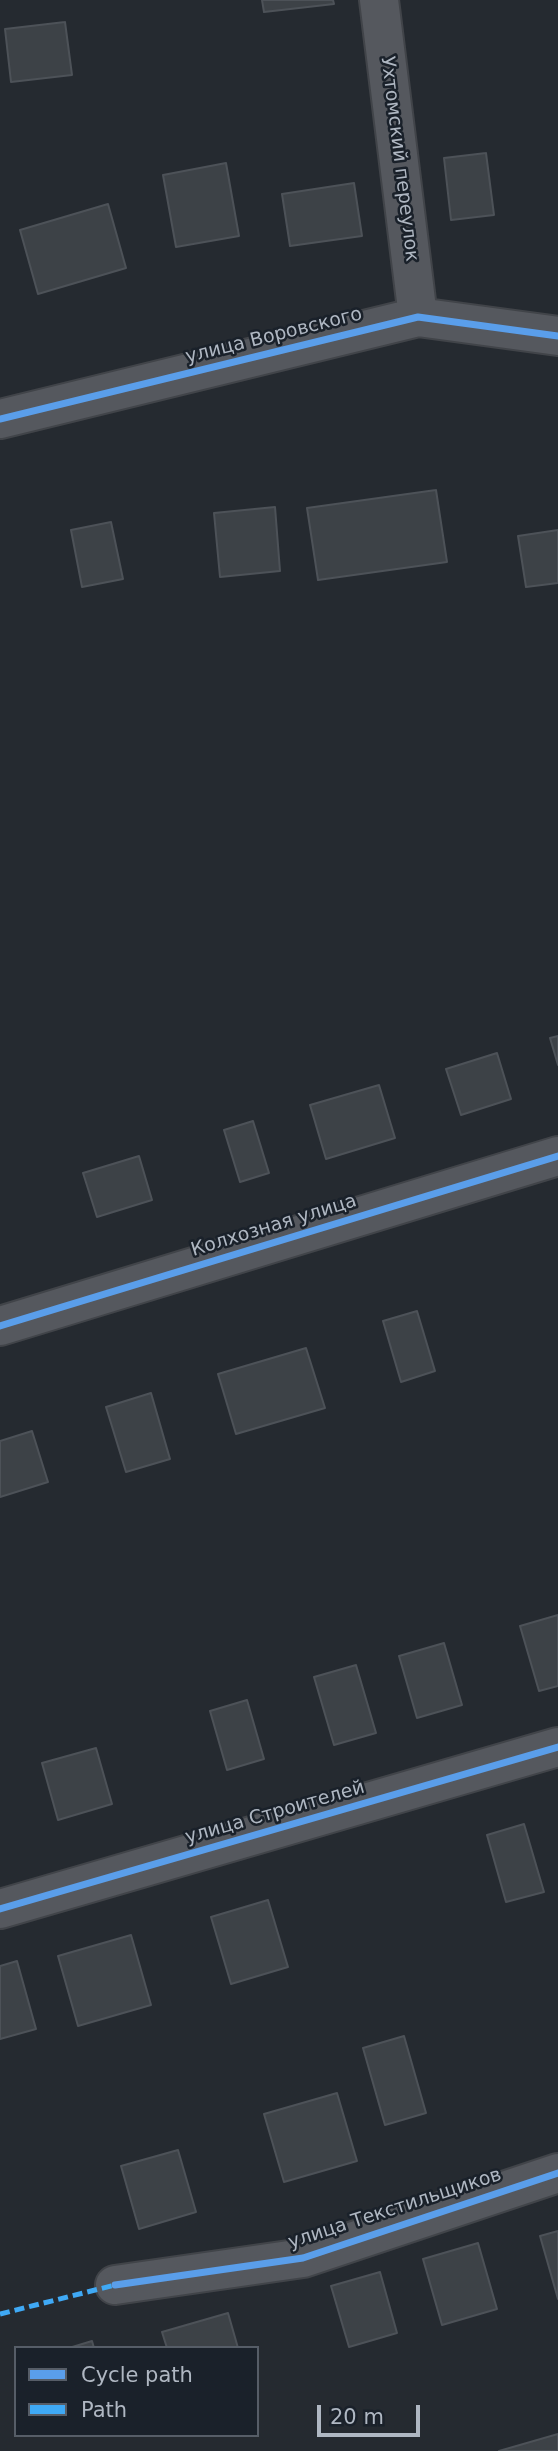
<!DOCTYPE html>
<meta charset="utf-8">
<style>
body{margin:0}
#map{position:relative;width:558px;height:2451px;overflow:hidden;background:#252a30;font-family:"DejaVu Sans",sans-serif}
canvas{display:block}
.legend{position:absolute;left:14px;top:2346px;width:245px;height:91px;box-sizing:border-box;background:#1a212a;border:2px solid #565d67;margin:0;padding:9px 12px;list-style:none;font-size:21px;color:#afb7c2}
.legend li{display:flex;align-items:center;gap:14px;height:35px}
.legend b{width:35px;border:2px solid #565d67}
.scale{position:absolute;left:317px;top:2405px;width:103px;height:32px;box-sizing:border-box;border:4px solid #afb7c2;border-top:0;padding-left:9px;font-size:21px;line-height:24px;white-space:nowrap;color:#afb7c2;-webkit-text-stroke:5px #1a212a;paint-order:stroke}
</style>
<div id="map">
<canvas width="558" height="2451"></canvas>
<ul class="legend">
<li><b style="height:9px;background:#5a9eea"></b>Cycle path</li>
<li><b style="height:9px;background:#3fa9f5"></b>Path</li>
</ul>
<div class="scale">20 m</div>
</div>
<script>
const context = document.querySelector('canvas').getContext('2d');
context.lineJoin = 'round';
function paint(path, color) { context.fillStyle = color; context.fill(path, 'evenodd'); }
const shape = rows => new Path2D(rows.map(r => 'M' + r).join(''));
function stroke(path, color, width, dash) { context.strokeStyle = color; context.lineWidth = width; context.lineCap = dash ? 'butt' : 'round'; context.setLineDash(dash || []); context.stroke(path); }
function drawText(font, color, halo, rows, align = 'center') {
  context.font = font + ' "DejaVu Sans",sans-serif'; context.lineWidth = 5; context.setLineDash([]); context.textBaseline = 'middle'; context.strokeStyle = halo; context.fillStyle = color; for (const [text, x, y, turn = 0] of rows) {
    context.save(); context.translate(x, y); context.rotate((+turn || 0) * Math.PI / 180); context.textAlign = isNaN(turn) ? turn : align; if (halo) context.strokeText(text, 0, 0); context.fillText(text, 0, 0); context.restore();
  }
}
const building = shape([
 [262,0,333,0,334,4,264,12,262,0],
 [65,22,72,75,11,82,5,29,65,22],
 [486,153,494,215,451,220,444,158,486,153],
 [226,163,239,236,176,247,163,175,226,163],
 [354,183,362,236,290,246,282,194,354,183],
 [108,204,126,268,38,294,20,230,108,204],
 [436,490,447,562,318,580,307,508,436,490],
 [275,507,280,571,220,577,214,513,275,507],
 [111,522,123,579,82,587,71,530,111,522],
 [558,530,558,583,526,587,518,536,558,530],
 [558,1036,558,1065,550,1038,558,1036],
 [497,1053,511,1099,461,1115,446,1069,497,1053],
 [379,1085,395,1138,326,1159,310,1105,379,1085],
 [253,1121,269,1173,240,1182,224,1130,253,1121],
 [139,1156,152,1200,97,1217,83,1173,139,1156],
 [417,1311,435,1371,401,1382,383,1321,417,1311],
 [306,1348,325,1408,236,1434,218,1374,306,1348],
 [151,1393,170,1459,126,1472,106,1407,151,1393],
 [32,1431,48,1482,0,1497,0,1441,32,1431],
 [558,1615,558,1686,539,1691,520,1626,558,1615],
 [444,1643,462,1705,417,1718,399,1656,444,1643],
 [356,1665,376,1733,334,1745,314,1677,356,1665],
 [247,1700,264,1759,227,1770,210,1711,247,1700],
 [96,1748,112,1804,58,1820,42,1763,96,1748],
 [524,1824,544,1892,506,1902,487,1835,524,1824],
 [268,1900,288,1967,231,1984,211,1917,268,1900],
 [131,1935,151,2005,78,2026,58,1956,131,1935],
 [17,1961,36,2029,0,2039,0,1966,17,1961],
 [404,2036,426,2113,385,2125,363,2048,404,2036],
 [337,2093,357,2161,284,2182,264,2114,337,2093],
 [178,2150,196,2212,139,2229,121,2166,178,2150],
 [558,2231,558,2299,540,2236,558,2231],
 [478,2243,497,2309,442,2325,423,2259,478,2243],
 [380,2272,397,2333,349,2347,331,2286,380,2272],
 [228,2313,238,2348,167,2348,162,2332,228,2313],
 [92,2341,94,2348,69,2348,92,2341],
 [558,2434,558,2451,499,2451,558,2434]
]);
paint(building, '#3d4247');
stroke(building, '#4d5258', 2);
const minor = shape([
 [379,0,418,317],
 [0,419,418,317,558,336],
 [0,1326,558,1156],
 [0,1909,558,1747],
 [115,2285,303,2258,558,2173]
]);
stroke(minor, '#414449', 42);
stroke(minor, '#55585e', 38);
stroke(shape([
 [0,2314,115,2285]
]), '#3fa9f5', 5, [10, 5]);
stroke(shape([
 [0,419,418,317,558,336],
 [0,1326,558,1156],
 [0,1909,558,1747],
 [115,2285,303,2258,558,2173]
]), '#5a9eea', 7);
drawText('19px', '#afb7c2', '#1a212a', [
 ["Ухтомский переулок",399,159,83],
 ["улица Воровского",274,336,-14],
 ["Колхозная улица",274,1226,-17],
 ["улица Строителей",275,1813,-16],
 ["улица Текстильщиков",395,2209,-18]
]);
</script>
